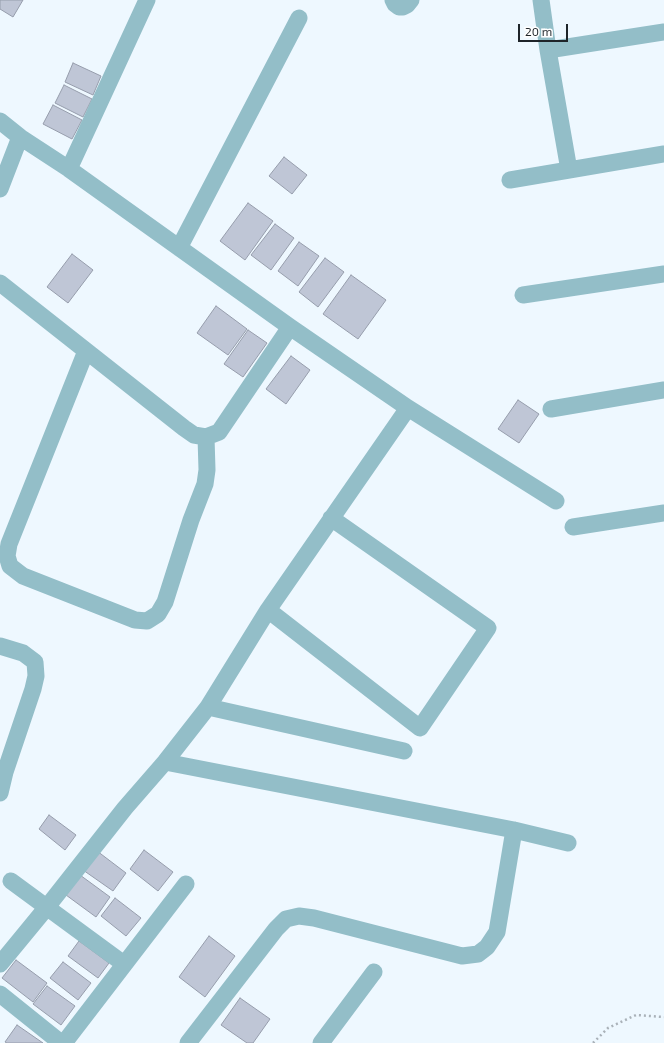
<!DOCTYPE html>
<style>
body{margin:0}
#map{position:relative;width:664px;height:1043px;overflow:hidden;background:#eef8ff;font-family:"Exo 2",sans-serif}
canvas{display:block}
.scale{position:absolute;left:518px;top:24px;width:50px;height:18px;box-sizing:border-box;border:2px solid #1e2429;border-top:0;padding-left:5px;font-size:12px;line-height:14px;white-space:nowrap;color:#1e2429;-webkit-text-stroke:3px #fff;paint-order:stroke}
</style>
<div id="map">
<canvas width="664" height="1043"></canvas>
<div class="scale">20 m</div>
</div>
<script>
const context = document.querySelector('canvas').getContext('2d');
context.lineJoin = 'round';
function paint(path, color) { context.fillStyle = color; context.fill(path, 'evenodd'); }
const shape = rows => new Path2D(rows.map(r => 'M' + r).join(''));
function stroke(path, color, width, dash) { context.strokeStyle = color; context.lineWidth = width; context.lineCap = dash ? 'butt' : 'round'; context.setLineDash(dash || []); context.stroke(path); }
const building = shape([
 [0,0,23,0,13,17,0,9,0,0],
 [73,63,101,76,93,95,65,82,73,63],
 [64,85,92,99,83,117,55,103,64,85],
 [53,105,82,120,72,139,43,124,53,105],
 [284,157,307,175,292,194,269,176,284,157],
 [248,203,273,221,245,260,220,241,248,203],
 [275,224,294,238,271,270,251,255,275,224],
 [299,242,319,256,298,286,278,271,299,242],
 [72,254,93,270,68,303,47,287,72,254],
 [325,258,344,272,318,307,299,292,325,258],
 [351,275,386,300,358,339,323,314,351,275],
 [216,306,247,329,228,355,197,333,216,306],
 [248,330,267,343,243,377,224,364,248,330],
 [291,356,310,370,286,404,266,389,291,356],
 [518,400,539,414,519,443,498,429,518,400],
 [49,815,76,835,65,850,39,829,49,815],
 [144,850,173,872,158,891,130,869,144,850],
 [97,851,126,873,113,891,83,870,97,851],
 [80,875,110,897,96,917,66,895,80,875],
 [115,898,141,918,126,936,101,916,115,898],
 [209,936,235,956,205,997,179,977,209,936],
 [79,941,109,963,98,978,68,956,79,941],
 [16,960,47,983,33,1002,2,978,16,960],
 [63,962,91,983,78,1000,50,978,63,962],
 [47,986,75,1006,61,1025,33,1004,47,986],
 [240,998,270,1019,253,1043,247,1043,221,1025,240,998],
 [17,1025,43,1043,7,1043,5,1042,17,1025]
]);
paint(building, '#bfc6d6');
stroke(building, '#969dac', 1);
stroke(shape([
 [593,1043,608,1028,636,1015,664,1017]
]), '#aab2b9', 2.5, [2, 3]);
stroke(shape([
 [393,0,395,4,399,7,403,7,407,5,411,0],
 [548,50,664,32],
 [0,121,20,137,0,189],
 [20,137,69,169,290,327,408,408,556,501],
 [69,169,147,0],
 [569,170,664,154],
 [510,180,569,170,548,50,541,0],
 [179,248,299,18],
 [0,283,184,428,194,435,206,437,219,432,290,327],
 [523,295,664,274],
 [86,351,9,544,7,556,10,566,23,576,135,620,147,621,158,614,165,602,191,520,205,484,207,470,206,437],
 [551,409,664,390],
 [573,527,664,513],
 [268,610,420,728,488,628,331,518],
 [0,646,23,653,35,662,36,676,33,689,5,772,0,793],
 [208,707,404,751],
 [165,762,514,830,568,843],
 [11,881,124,964],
 [0,964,47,907,125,808,165,762,208,707,268,610,408,408],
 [0,994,61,1043],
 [64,1043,186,884],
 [188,1043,276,929,286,919,299,916,314,918,462,956,478,954,487,947,497,932,514,830],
 [321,1043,374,972]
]), '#93bec8', 17);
</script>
